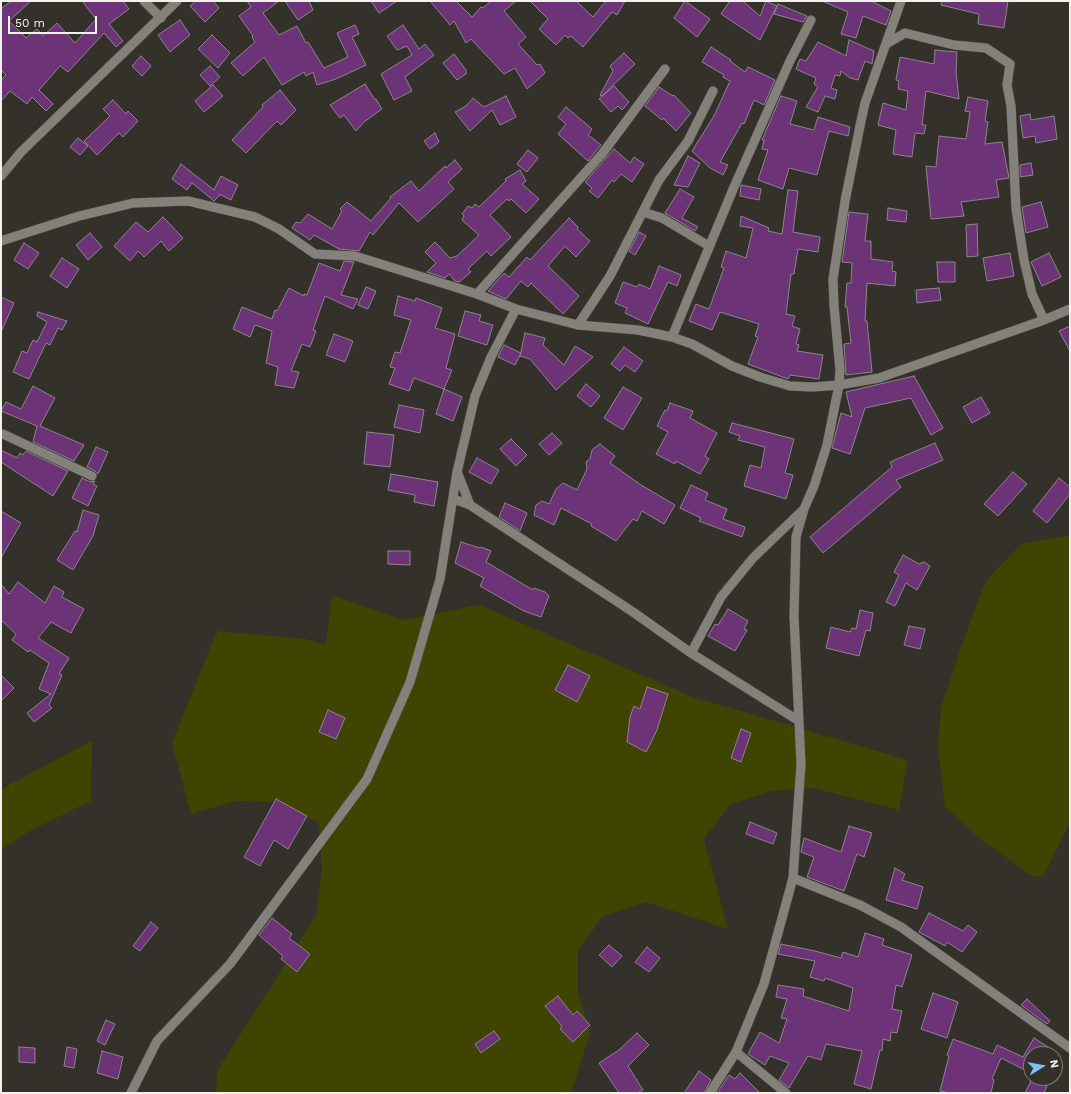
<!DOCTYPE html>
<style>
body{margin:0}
#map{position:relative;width:1071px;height:1094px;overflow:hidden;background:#33312a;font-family:"Work Sans",sans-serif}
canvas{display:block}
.frame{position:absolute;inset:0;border:2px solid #f2f1ec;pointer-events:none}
.north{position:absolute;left:1023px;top:1046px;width:40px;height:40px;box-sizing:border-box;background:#33312a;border:1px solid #7f7e78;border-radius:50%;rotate:79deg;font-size:11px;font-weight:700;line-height:16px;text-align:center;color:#f2f1ec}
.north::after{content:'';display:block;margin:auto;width:14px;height:18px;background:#7cbef9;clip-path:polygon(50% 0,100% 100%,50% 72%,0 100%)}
.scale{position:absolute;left:8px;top:16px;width:89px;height:18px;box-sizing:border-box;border:2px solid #f2f1ec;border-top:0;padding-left:5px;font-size:12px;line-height:14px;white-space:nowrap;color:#f2f1ec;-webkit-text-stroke:3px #33312a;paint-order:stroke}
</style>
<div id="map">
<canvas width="1071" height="1094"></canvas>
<div class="frame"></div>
<div class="north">N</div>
<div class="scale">50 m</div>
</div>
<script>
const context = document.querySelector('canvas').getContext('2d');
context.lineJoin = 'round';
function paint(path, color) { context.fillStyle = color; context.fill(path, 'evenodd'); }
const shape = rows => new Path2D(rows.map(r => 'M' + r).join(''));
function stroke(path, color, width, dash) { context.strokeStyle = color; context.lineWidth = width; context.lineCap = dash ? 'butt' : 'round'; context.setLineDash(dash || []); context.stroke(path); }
paint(shape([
 [1070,535,1070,822,1043,877,1032,876,979,838,945,807,938,748,941,708,963,641,986,581,1021,544],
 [332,595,403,620,479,605,693,697,908,760,899,810,813,788,771,791,731,804,704,839,728,929,646,902,603,916,578,951,578,992,590,1033,571,1093,216,1093,217,1071,316,916,322,870,319,823,281,802,236,801,191,814,172,743,217,631,306,639,326,645],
 [92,741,91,801,26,833,1,850,1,789]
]), '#3f4500');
const building = shape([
 [11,1,31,1,9,21,26,38,37,29,43,36,57,23,75,43,96,19,82,1,123,1,129,9,109,24,123,41,116,47,104,33,68,72,60,66,39,90,53,104,46,111,32,97,27,104,10,91,1,101,1,80,6,75,1,70,1,9,11,1],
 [196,1,213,1,219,8,205,22,190,6,196,1],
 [247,1,279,1,263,13,279,35,297,26,306,43,308,42,324,68,348,57,337,33,355,25,359,34,352,37,366,65,336,79,317,85,313,72,306,76,304,72,282,85,264,57,243,76,231,63,255,42,252,37,253,36,239,16,251,7,247,1],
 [285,1,309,1,313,10,298,20,285,1],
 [371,1,397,1,379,13,371,1],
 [430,1,456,1,472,17,481,7,483,8,491,1,516,1,504,11,526,37,518,44,537,65,540,64,545,73,527,89,515,68,504,74,471,39,466,43,454,21,450,25,430,1],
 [530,1,576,1,593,17,606,1,625,1,617,15,612,12,583,47,571,36,568,38,565,35,556,45,539,29,548,19,530,1],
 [685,1,710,19,697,37,674,18,685,1],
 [730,1,743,1,760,16,766,1,777,6,760,40,721,14,730,1],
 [822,1,871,1,891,11,886,25,863,16,856,38,841,34,848,12,822,1],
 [942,1,1008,1,1004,28,978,24,979,14,941,5,942,1],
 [778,4,807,16,803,22,774,14,778,4],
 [180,20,190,35,170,52,158,35,180,20],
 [403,25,419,49,425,44,434,55,405,77,412,91,394,100,381,74,412,55,407,46,397,50,387,36,403,25],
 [212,35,230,53,218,68,198,49,212,35],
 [849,40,874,51,872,64,865,61,858,80,850,78,841,71,840,76,835,75,831,88,837,90,835,99,825,96,818,112,806,107,818,87,814,84,816,78,796,69,800,59,806,61,818,42,846,56,849,40],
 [711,47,731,60,730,61,745,72,748,67,775,80,764,105,754,100,744,124,742,123,720,162,728,165,723,175,710,168,692,151,714,116,730,81,723,77,724,75,702,62,711,47],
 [935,50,957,52,956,72,959,99,926,91,922,125,926,125,924,134,915,133,912,157,893,154,896,130,878,125,883,103,906,110,908,91,898,89,899,81,896,80,900,57,934,64,935,50],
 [624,53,635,64,602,96,600,95,613,71,610,66,624,53],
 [454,54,466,70,466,74,457,80,443,63,454,54],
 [141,56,151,66,142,76,132,66,141,56],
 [210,66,220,77,210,86,200,75,210,66],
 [365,84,375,100,376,99,382,109,364,122,356,131,344,115,340,118,330,105,365,84],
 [213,85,223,96,204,112,195,101,213,85],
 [614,86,629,102,622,110,618,106,611,112,599,99,614,86],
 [659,87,673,96,674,95,691,113,676,131,663,118,662,120,645,106,659,87],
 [280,90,296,110,281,125,277,121,246,153,232,140,263,107,262,105,280,90],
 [506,96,516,117,500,125,492,110,470,131,455,112,466,106,473,98,484,107,506,96],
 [781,96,797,101,790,124,814,130,818,117,850,127,848,136,829,131,817,175,789,168,783,189,758,180,768,150,762,149,764,140,762,140,781,96],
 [968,97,988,101,985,121,988,122,985,144,1002,142,1009,178,996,180,999,197,961,202,964,216,931,219,926,166,936,167,939,136,966,139,970,112,965,111,968,97],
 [113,100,126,114,128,111,138,121,123,137,119,133,97,155,84,141,110,116,103,109,113,100],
 [566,107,592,129,588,135,601,145,588,161,558,134,566,124,558,117,566,107],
 [1030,114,1031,120,1054,116,1057,139,1036,143,1035,136,1023,138,1020,116,1030,114],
 [435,133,439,142,430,149,424,141,435,133],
 [78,138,88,146,80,155,70,147,78,138],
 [614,149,630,163,634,157,644,164,632,182,621,174,614,182,612,180,598,198,589,191,592,188,585,182,614,149],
 [528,150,538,158,527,172,517,164,528,150],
 [688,156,700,163,688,187,674,185,688,156],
 [455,160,462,169,448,182,454,189,418,222,399,203,373,235,370,232,359,251,339,249,314,235,310,240,292,228,296,222,300,223,308,214,332,229,342,211,340,209,347,202,371,221,391,198,390,197,411,181,419,191,445,166,446,168,455,160],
 [1031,163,1033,175,1020,177,1020,165,1031,163],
 [181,164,214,190,221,176,238,185,231,200,219,194,220,195,214,201,192,183,187,190,172,179,181,164],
 [520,170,526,181,522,184,539,199,526,213,511,199,509,201,507,199,490,215,511,237,491,256,487,251,468,269,471,272,459,282,455,281,449,274,445,278,427,272,436,263,425,252,435,242,450,258,457,256,479,235,462,220,464,216,462,214,468,206,472,208,475,204,479,207,506,181,505,179,520,170],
 [741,185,761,189,759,200,740,196,741,185],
 [680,189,694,197,682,218,698,227,695,231,665,213,680,189],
 [788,190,798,191,793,232,820,237,818,252,798,249,794,274,791,274,786,314,795,316,792,326,800,329,796,344,799,345,797,351,823,355,819,379,790,375,788,379,748,364,758,337,755,336,759,324,720,312,712,330,689,321,696,304,709,309,724,268,721,267,726,251,746,258,753,228,740,226,741,216,769,228,768,231,782,234,788,190],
 [1041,202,1048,227,1026,233,1022,207,1041,202],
 [888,208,907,211,906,222,887,220,888,208],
 [849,212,868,214,865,241,871,241,871,259,893,262,892,271,896,272,895,286,867,283,865,321,867,321,872,372,846,375,844,344,851,343,847,307,845,307,847,283,851,283,852,263,842,262,849,212],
 [163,217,183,238,169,251,161,241,144,257,138,251,130,261,114,246,136,222,148,232,163,217],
 [569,218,578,227,577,229,590,241,576,257,565,246,548,266,579,296,563,314,531,283,528,287,521,281,506,299,488,291,504,273,509,277,527,257,530,260,569,218],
 [977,224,978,256,967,257,966,225,977,224],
 [639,232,646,236,635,255,629,251,639,232],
 [90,233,102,247,88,260,76,245,90,233],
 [24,243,39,253,28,269,14,260,24,243],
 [1010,253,1014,276,987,281,983,258,1010,253],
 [1049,253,1061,277,1042,286,1031,262,1049,253],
 [62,258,79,269,67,288,50,276,62,258],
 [344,261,354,262,341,295,358,299,353,309,325,296,313,330,316,331,310,347,302,344,291,371,299,372,294,388,275,385,278,367,266,363,272,331,255,325,250,337,233,329,242,307,272,319,275,310,277,311,289,288,304,296,304,294,307,295,319,263,340,271,344,261],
 [937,262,955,262,955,282,938,282,937,262],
 [659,266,681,275,677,286,668,282,648,324,625,313,627,308,615,303,623,282,637,287,639,284,650,289,659,266],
 [366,287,376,291,368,309,358,305,366,287],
 [939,288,941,300,917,303,916,290,939,288],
 [398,296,415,301,416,298,442,308,435,328,455,334,446,368,452,370,444,389,414,378,409,391,389,384,395,368,390,367,395,352,400,353,411,320,394,315,398,296],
 [1,297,14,303,1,332,1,297],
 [465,311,481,315,479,321,493,325,487,345,458,336,465,311],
 [38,312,67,321,62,330,58,328,50,345,46,343,29,379,13,372,22,351,27,353,33,340,37,342,47,322,37,316,38,312],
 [1070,326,1070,351,1059,331,1070,326],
 [525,333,545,338,543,345,564,365,575,346,593,357,556,390,530,359,520,356,525,333],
 [334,334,353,341,345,362,326,355,334,334],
 [504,345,521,353,515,365,498,357,504,345],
 [624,347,643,361,635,372,625,365,620,371,611,364,624,347],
 [914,376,943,428,931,435,911,398,865,408,850,454,832,448,841,413,852,417,846,392,914,376],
 [586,384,600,396,591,407,577,396,586,384],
 [33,386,55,398,40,426,84,445,74,461,33,442,37,426,1,411,6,402,21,409,33,386],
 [623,387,642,398,623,430,604,418,623,387],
 [444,389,462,397,453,421,436,414,444,389],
 [981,397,990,413,972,423,963,407,981,397],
 [670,403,693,411,690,418,717,433,705,456,709,459,700,474,676,461,675,464,656,454,668,432,657,426,665,410,667,411,670,403],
 [399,405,424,410,420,433,394,427,399,405],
 [732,423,794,439,785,473,793,475,786,499,744,486,750,465,761,468,765,447,738,440,740,436,729,432,732,423],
 [367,432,394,435,390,467,364,464,367,432],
 [552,433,562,443,549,455,539,444,552,433],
 [511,439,527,455,516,466,500,449,511,439],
 [935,443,943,460,896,480,901,487,823,553,810,537,892,467,890,462,935,443],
 [600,444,615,456,610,463,641,485,675,505,664,524,642,511,637,521,633,519,616,541,591,526,592,524,561,508,554,525,534,515,536,505,542,501,549,504,556,489,563,483,577,490,587,469,586,462,590,459,592,450,600,444],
 [96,447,108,452,98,474,95,471,87,467,96,447],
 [1,450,17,458,20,453,23,455,26,451,68,471,53,496,1,462,1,450],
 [477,458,499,470,491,484,469,472,477,458],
 [1013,472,1027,484,998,516,984,504,1013,472],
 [391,474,438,482,434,506,414,502,415,495,388,490,391,474],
 [82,478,90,482,95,481,93,484,97,486,88,506,72,498,82,478],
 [1059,478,1070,487,1070,494,1047,523,1033,511,1059,478],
 [691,485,708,493,705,500,727,509,723,519,745,527,742,537,699,521,701,518,680,508,691,485],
 [505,503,527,513,520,531,499,517,505,503],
 [83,510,99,515,93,536,73,570,57,560,75,531,77,532,83,510],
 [1,511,21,523,1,558,1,511],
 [461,542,480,548,481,547,491,551,486,562,533,590,534,588,545,592,549,596,541,617,524,611,480,586,484,578,455,563,461,542],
 [388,551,410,551,410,565,388,564,388,551],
 [903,555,919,564,924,562,930,566,917,590,906,583,895,606,886,602,899,575,894,572,903,555],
 [18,582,45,603,54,586,64,592,62,597,84,609,71,633,51,622,38,638,69,658,59,674,62,675,49,705,52,708,34,722,27,713,51,694,39,689,49,663,30,650,28,652,12,640,16,634,1,620,1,584,9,594,18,582],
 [728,609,748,621,744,629,747,630,735,651,708,636,715,624,718,625,728,609],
 [860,610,873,613,870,631,866,630,859,656,826,648,831,627,850,632,852,628,856,629,860,610],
 [909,626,925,629,920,649,904,645,909,626],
 [568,665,590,676,577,702,555,690,568,665],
 [1,675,14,688,1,701,1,675],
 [647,687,668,694,657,730,646,752,627,742,630,717,634,706,640,709,647,687],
 [328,710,345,718,336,739,319,732,328,710],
 [741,729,751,733,741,762,731,758,741,729],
 [276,799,307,816,288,849,274,840,260,866,244,857,276,799],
 [750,822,777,833,773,844,746,834,750,822],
 [849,826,872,833,864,857,857,854,844,891,807,877,814,857,801,852,804,838,841,852,849,826],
 [895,868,905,874,902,880,923,887,917,909,886,900,895,868],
 [929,913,963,931,968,925,977,932,962,952,947,942,945,946,919,932,929,913],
 [272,918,292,934,289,938,310,954,297,972,281,959,283,956,259,935,272,918],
 [151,922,158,928,140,951,133,946,151,922],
 [865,933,884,939,882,945,912,955,902,987,896,985,892,1009,902,1011,897,1033,891,1032,890,1041,883,1039,882,1051,880,1050,871,1089,854,1084,862,1051,826,1044,821,1060,808,1056,789,1088,779,1080,789,1063,770,1056,765,1065,748,1054,760,1032,779,1043,787,1019,781,1018,787,999,776,997,778,985,804,989,803,996,849,1011,853,988,825,978,824,981,810,977,815,961,778,954,781,944,815,951,841,958,843,952,858,957,865,933],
 [609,945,622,956,612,967,599,955,609,945],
 [647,947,660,958,649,972,635,962,647,947],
 [933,993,958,1002,947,1038,921,1029,933,993],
 [558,996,573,1015,577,1011,590,1025,573,1042,560,1029,562,1026,545,1006,558,996],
 [1027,999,1050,1021,1047,1024,1021,1005,1027,999],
 [106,1020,115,1024,105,1045,97,1041,106,1020],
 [494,1031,500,1039,481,1053,475,1044,494,1031],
 [637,1033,649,1045,628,1066,643,1090,637,1093,619,1093,599,1063,619,1050,637,1033],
 [1034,1038,1048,1047,1044,1054,1031,1054,1031,1073,1001,1058,992,1079,994,1080,991,1093,950,1093,940,1091,949,1056,947,1055,953,1039,993,1054,997,1045,1023,1057,1034,1038],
 [19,1047,35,1048,35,1063,19,1062,19,1047],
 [67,1047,77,1049,74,1068,64,1066,67,1047],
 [102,1051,123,1057,118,1079,97,1073,102,1051],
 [699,1071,711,1080,704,1093,684,1093,699,1071],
 [740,1073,760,1093,717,1093,729,1075,735,1079,740,1073],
 [1032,1079,1047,1086,1044,1093,1025,1093,1032,1079]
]);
paint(building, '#6d3377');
stroke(building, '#8c868c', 1);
const street = shape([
 [144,1,161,18],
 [886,44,905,33,954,45,986,48,1010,64,1007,85,1011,106,1016,209,1024,260,1032,294,1044,320],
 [1,176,21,152,177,1],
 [643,212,662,218,709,246],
 [1,241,79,216,133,203,188,201,255,217,279,229,315,254,355,256,477,294,516,309,578,325,638,330,672,337,692,344,732,366,760,377,790,386,813,387,839,385,879,378,1044,320,1070,309],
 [477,294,602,154,665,69],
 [578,325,610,276,659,180,688,141,713,91],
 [672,337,734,187,789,63,811,20],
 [3,434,92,476],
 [458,474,470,505],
 [454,499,470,505,633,612,691,653,799,721],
 [691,653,721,597,753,558,803,510],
 [793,878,860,905,901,927,1070,1048],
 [736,1052,786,1093],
 [131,1093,157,1041,230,964,367,779,410,682,440,579,457,472,475,396,491,357,516,309],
 [710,1093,736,1052,764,984,793,878,801,764,794,617,796,537,804,509,814,486,827,445,839,385,840,370,834,306,833,279,845,201,861,121,865,103,901,1]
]);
stroke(street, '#4f4d47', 10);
stroke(street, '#84817a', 9);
</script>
